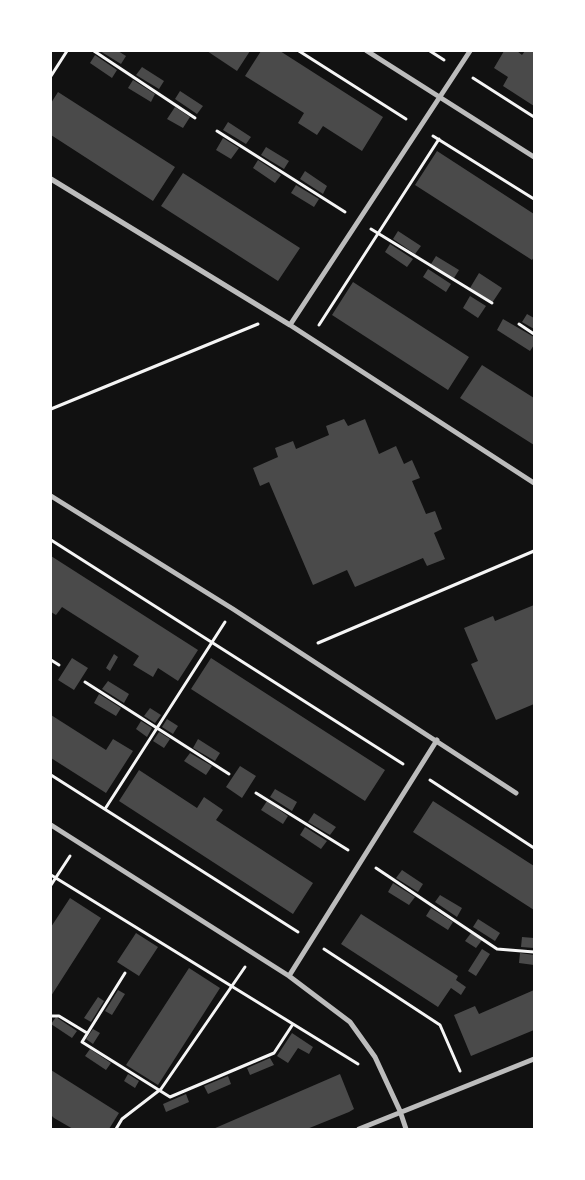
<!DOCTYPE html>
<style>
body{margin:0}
#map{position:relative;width:585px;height:1180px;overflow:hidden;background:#111;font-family:Montserrat,sans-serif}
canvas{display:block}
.frame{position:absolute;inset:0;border:52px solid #fff;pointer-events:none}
</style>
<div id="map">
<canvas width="585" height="1180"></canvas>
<div class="frame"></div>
</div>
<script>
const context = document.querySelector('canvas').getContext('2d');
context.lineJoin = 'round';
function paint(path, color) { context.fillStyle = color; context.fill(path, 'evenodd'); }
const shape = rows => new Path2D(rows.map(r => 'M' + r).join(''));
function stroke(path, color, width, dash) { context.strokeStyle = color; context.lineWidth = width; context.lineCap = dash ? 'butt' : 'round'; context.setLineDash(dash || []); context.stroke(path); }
paint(shape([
 [100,51,118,51,126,56,121,64],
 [207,51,250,51,237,71],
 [261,51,280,51,383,117,362,151,323,126,317,135,298,123,304,113,245,76],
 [504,51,517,51,522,55,525,51,534,51,534,106,503,86,508,77,494,68],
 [95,55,117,70,112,78,90,63],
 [142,67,164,81,159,89,136,75],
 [133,80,155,94,151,102,128,88],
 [180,91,203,106,197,114,175,99],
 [58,92,175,167,153,201,51,135,51,103],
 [175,107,190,117,183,128,167,119],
 [228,122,251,137,246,144,223,130],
 [223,138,239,148,231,159,216,150],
 [266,147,289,161,284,169,261,155],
 [437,151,534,214,534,257,532,260,415,185],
 [258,160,281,175,275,183,253,168],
 [305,171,327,186,323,194,300,179],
 [183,173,300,248,278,281,161,206],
 [296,185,319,199,314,207,291,193],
 [398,231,421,246,415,254,393,239],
 [390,244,413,259,407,267,385,252],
 [436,256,459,270,454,278,431,264],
 [428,269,451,284,446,292,423,277],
 [479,273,502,288,492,303,470,288],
 [353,282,469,357,448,390,332,315],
 [470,296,486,306,478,318,463,308],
 [527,314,534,318,534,329,522,322],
 [503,319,534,337,534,345,530,351,497,330],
 [482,365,534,398,534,445,460,398],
 [344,419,348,426,365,419,379,454,396,446,404,464,412,460,420,478,412,481,426,514,435,511,442,529,434,533,445,559,427,566,423,558,355,587,347,570,313,585,269,482,260,486,253,468,278,457,275,448,293,441,296,449,329,435,326,426],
 [51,556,198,650,178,681,158,668,153,677,133,665,139,656,62,607,56,615,51,612],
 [534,605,534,704,496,720,471,664,478,661,464,628,493,616,495,621],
 [114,654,118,657,114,664,110,661],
 [72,658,88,668,74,690,58,680],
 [211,658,385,770,365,801,191,689],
 [110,661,114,664,110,671,106,668],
 [108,681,129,694,124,703,102,689],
 [99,694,121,708,116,716,94,703],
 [150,708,161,715,155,723,144,716],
 [51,715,106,750,113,739,133,751,106,793,51,758],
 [167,719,178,726,173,734,162,727],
 [141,721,152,728,147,737,136,729],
 [159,732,170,739,164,748,153,741],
 [198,739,220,753,215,761,193,748],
 [190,753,212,766,206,775,184,761],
 [240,766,256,776,242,798,226,787],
 [139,770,197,808,204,797,223,810,216,820,313,883,293,914,119,801],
 [275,789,297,802,292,811,270,797],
 [267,801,288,816,283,824,261,810],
 [433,801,534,866,534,910,413,832],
 [314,813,336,827,330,835,308,822],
 [305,827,327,841,321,849,300,835],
 [402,870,423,884,418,892,396,878],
 [393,883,415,897,409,905,388,892],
 [440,895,462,908,457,917,435,902],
 [70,898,101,918,51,996,51,927],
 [431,908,453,922,448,930,426,916],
 [361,914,458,976,456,980,466,987,461,995,451,988,438,1007,341,944],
 [478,919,500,933,495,941,473,927],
 [136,933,158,947,139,976,117,962],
 [471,933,482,940,476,948,465,941],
 [522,937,534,938,534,948,521,947],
 [482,949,490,954,476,976,468,971],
 [520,953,534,955,534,965,519,963],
 [189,968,220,988,158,1085,126,1065],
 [118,990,125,994,112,1015,105,1011],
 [534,990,534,1030,471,1056,454,1015,475,1006,479,1014],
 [98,997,104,1001,91,1022,84,1018],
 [56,1017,77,1031,72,1038,51,1024],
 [93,1029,100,1033,93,1044,86,1039],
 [292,1033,313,1047,309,1054,298,1048,288,1063,277,1056],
 [90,1049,111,1063,106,1070,85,1056],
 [270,1058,274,1065,250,1075,247,1068],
 [51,1070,119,1113,109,1129,73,1129,54,1118,51,1115],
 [128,1074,139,1081,135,1088,124,1081],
 [340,1074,354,1109,349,1112,307,1129,213,1129],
 [228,1076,231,1084,208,1094,204,1086],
 [186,1094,189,1102,166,1112,163,1104]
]), '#4a4a4a');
stroke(shape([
 [94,51,195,118],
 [299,51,406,119],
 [430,51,444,60],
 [51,76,67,51],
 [473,78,534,117],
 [217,131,345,212],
 [433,136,534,199],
 [371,229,492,303],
 [519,324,534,334],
 [319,325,439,139],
 [51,409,258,324],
 [51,540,403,764],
 [318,643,534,551],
 [51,660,59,665],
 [85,682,229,774],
 [51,775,298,932],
 [430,780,534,848],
 [256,793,348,850],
 [105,809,225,622],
 [376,868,497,949,534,952],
 [51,875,358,1064],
 [51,885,70,856],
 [324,949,440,1025,460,1071],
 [125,973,82,1042,170,1097,274,1053,293,1024],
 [51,1016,59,1016,87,1033],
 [116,1129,122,1119,161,1089,245,967]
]), '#f5f5f5', 3);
stroke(shape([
 [367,51,534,157],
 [51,179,290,325,534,483],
 [290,325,470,51],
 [51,496,233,609,516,793],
 [51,825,289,976,350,1022,375,1057,400,1111,406,1129],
 [289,976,437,740],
 [359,1129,534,1059]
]), '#bcbcbc', 5);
</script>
